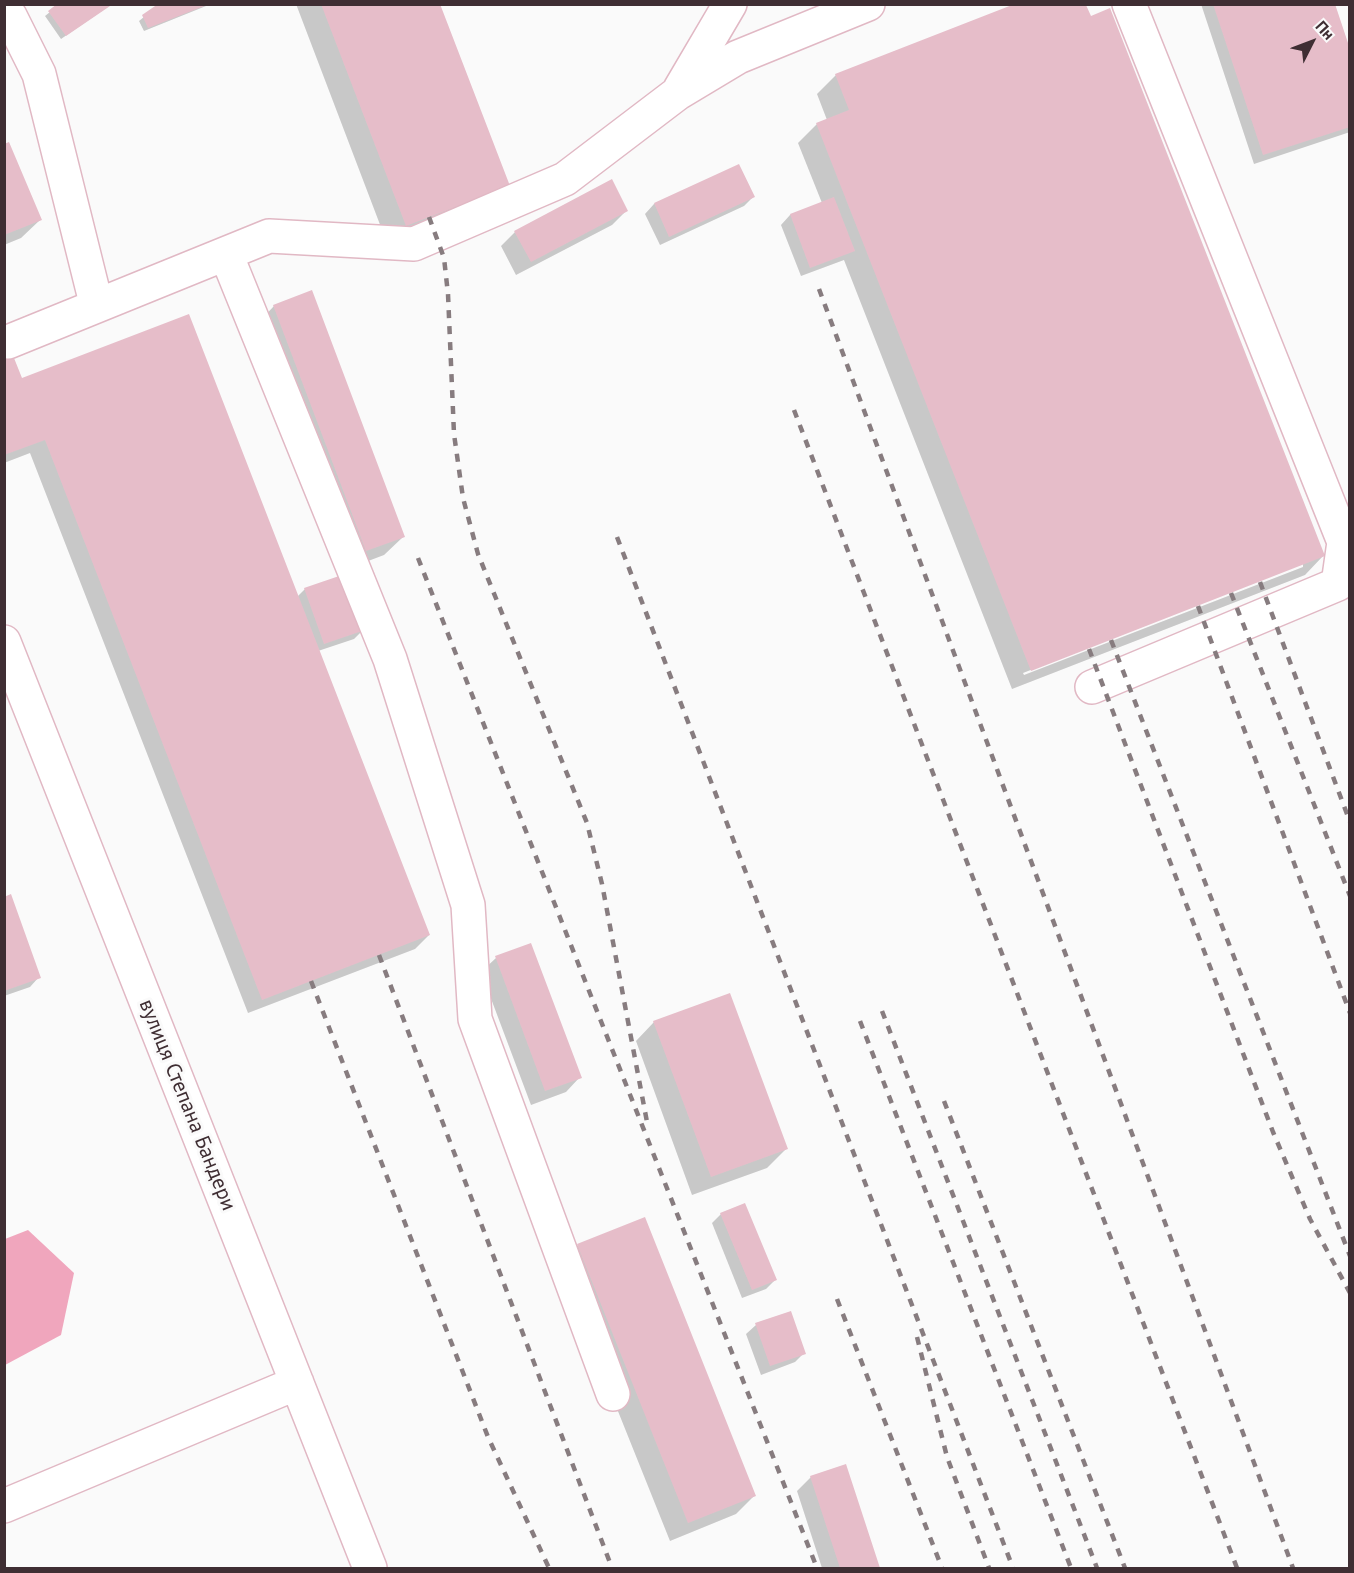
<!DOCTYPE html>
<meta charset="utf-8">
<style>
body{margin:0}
#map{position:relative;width:1354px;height:1573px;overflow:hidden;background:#fafafa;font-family:"PT Sans",sans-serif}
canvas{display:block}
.frame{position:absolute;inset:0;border:6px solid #3f2e33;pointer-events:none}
.north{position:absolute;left:1282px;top:12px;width:60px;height:60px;-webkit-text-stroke:4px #fafafa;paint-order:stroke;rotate:48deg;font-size:16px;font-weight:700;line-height:24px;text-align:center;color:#3f2e33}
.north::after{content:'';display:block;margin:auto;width:21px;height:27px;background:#3f2e33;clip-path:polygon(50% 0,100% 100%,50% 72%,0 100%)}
</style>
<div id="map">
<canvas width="1354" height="1573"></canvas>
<div class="frame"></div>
<div class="north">Пн</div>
</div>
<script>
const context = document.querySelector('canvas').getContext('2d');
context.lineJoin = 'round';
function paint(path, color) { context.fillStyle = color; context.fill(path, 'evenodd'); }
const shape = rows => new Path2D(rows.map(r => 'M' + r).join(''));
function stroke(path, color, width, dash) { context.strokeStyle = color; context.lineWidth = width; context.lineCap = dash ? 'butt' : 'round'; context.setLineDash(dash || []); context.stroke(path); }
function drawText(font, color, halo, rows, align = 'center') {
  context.font = font + ' "PT Sans",sans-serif'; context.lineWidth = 6; context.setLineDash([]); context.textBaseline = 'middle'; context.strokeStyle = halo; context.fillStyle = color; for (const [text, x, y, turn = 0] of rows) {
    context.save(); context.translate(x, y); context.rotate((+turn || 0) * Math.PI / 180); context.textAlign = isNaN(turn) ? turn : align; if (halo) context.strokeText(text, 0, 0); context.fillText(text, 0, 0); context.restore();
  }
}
paint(shape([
 [28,1230,74,1273,61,1335,5,1365,5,1239]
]), '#f0a6bd');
paint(shape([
 [60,4,112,4,61,39,45,16],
 [160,4,211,4,144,31,139,21],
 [296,4,438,4,489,205,387,243],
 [1017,4,1084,4,1323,556,1305,575,1012,689,844,260,801,276,781,225,790,215,822,203,798,143,817,124,827,120,817,94,836,75],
 [1303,563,1303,567,1024,675,1023,673],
 [1201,4,1333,4,1350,54,1350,132,1254,164],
 [4,145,40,220,21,238,4,245],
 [738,166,753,197,744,206,660,245,645,214,654,204],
 [626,211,612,225,516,275,501,246,515,232],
 [274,306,403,537,384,555,347,569,256,325],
 [4,337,21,380,297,597,305,589,363,630,354,639,318,651,429,935,415,949,248,1013,30,453,4,463],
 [4,898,39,977,30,987,4,996],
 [530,945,580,1077,566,1092,531,1105,481,972,496,958],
 [654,1022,786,1149,767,1168,692,1195,636,1041],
 [721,1214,775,1280,766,1289,742,1298,712,1223],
 [578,1245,754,1496,736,1514,670,1541,559,1264],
 [790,1313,804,1353,795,1362,761,1375,746,1334,756,1325],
 [845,1466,878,1568,822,1568,797,1491,811,1477]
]), '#0003');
paint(shape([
 [57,4,113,4,66,36,48,11],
 [158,4,207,4,207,5,148,28,142,15],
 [321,4,440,4,510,186,406,226],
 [1213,4,1335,4,1350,49,1350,127,1263,155],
 [1012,5,1086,5,1091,16,1110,8,1325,556,1031,671,816,123,849,110,835,74],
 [9,142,42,220,4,235,4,144],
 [739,164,755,197,669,237,654,203],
 [612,179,628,211,531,262,514,231],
 [834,197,855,251,810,268,790,214],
 [312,290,405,537,366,551,273,305],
 [189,314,430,935,262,1000,45,440,4,455,4,333,22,378],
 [345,574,365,630,324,644,304,588],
 [11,894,41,978,4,991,4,897],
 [531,943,582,1078,545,1091,495,956],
 [730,993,788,1149,711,1177,653,1021],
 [745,1203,777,1280,752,1290,720,1213],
 [645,1217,756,1496,688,1523,577,1244],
 [791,1311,806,1354,770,1366,755,1323],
 [846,1464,880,1568,840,1568,810,1476]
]), '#e6bdc9');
const minor = shape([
 [10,16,39,74,95,299],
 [680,89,730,4],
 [226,254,390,659,468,905,475,1019,613,1394],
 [8,342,269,236,414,244,565,179,678,93,738,57,868,4],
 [4,642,370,1568],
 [1092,687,1338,584,1344,542,1129,4],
 [4,1506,297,1383]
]);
stroke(minor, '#e1b8c4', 36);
stroke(minor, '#fff', 33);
stroke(shape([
 [429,217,444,258,448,294,454,434,463,498,478,554,587,823,602,884,647,1122],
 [819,289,1293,1568],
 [794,410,1237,1568],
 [617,537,1013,1568],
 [418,558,817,1568],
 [1260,582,1350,822],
 [1231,593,1350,896],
 [1198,606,1350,1013],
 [1111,640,1350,1256],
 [1089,649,1273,1132,1310,1219,1350,1293],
 [379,955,612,1568],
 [311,981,488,1437,549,1568],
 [882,1011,1097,1568],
 [860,1021,1071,1568],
 [944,1101,1125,1568],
 [837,1299,942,1568],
 [917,1337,947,1457,989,1568]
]), '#877c7f', 4.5, [8, 8]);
drawText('21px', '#3f2e33', '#fafafa', [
 ["вулиця Степана Бандери",187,1105,68]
]);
</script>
